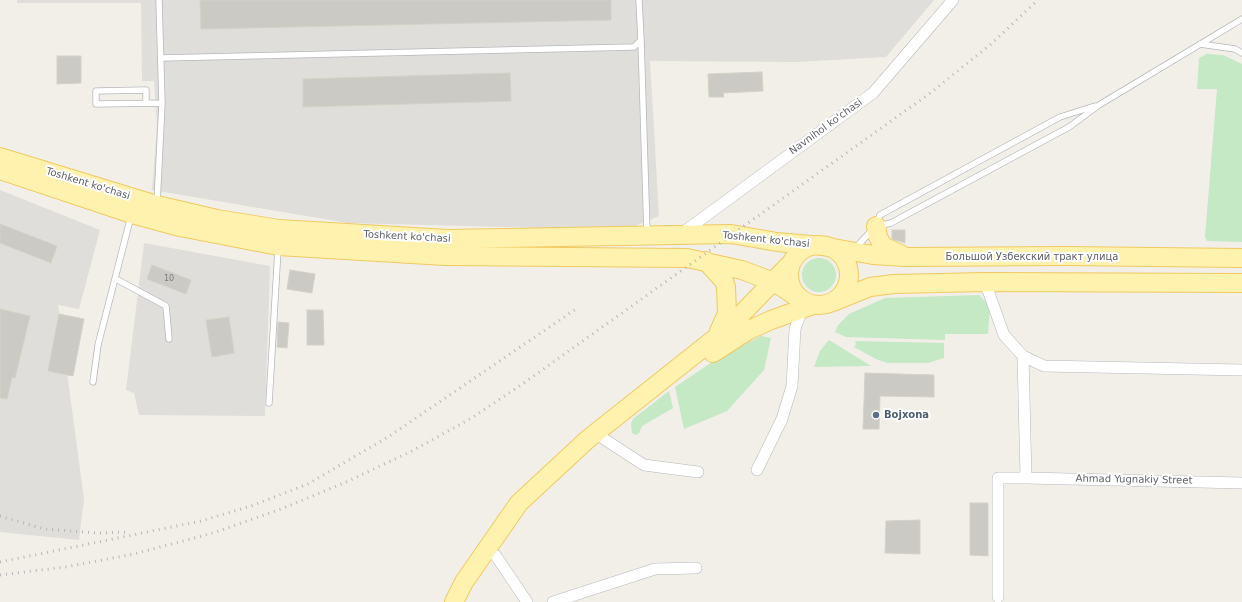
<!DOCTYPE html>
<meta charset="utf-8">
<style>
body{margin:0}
canvas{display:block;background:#f1efe8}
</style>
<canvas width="1242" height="602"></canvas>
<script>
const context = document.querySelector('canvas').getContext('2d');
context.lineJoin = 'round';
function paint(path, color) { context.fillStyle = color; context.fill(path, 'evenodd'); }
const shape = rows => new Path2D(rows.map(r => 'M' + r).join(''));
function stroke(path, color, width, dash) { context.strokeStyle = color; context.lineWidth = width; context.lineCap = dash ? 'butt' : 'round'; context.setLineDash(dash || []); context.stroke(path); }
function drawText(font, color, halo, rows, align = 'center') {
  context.font = font + ' "DejaVu Sans",sans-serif'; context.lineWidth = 4; context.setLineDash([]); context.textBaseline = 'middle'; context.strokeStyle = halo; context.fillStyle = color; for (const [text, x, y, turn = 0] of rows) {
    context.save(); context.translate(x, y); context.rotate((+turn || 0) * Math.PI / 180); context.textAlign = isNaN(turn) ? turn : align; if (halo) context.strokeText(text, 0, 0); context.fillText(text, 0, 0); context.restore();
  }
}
paint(shape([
 [17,0,934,0,886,57,798,62,650,61,659,216,626,230,348,223,152,190,157,125,154,81,142,81,141,3,17,3],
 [0,190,100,230,79,309,58,305,84,499,79,540,0,532],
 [144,243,270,266,265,416,139,415,134,393,126,390]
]), '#e0deda');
paint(shape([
 [1207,54,1223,55,1242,64,1242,242,1207,241,1205,237,1217,89,1197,89,1199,58],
 '802 275a17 17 0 1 1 34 0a17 17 0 1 1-34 0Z',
 [979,295,990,306,988,334,945,334,945,340,846,337,835,332,838,325,849,314,885,298],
 [761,336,771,338,764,370,727,411,684,429,675,387,718,358],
 [829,340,871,366,814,367,820,351],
 [855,341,944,343,944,358,928,363,887,363,876,359,854,347,856,344],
 [669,391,673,408,642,426,639,433,636,435,632,433,631,424,633,419]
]), '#c5e8c5');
const building = shape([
 [200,0,611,0,611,20,201,29,200,0],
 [57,56,81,56,81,83,57,84,57,56],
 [762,72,763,91,723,93,724,97,709,97,708,74,762,72],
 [510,73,511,101,303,107,303,79,510,73],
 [0,224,57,246,51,263,0,243,0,224],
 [892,230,905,230,905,243,892,239,892,230],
 [152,265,191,280,186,294,147,279,152,265],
 [290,270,315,274,312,293,287,289,290,270],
 [0,309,30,316,15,378,12,377,7,399,0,398,0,309],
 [307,310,323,310,324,345,307,345,307,310],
 [59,314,84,319,73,376,48,371,59,314],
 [229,317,234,353,212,357,206,320,229,317],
 [278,322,289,323,287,348,277,347,278,322],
 [865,373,934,375,934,397,880,396,879,429,863,429,865,373],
 [970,503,988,503,988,556,970,555,970,503],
 [920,520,920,554,885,553,886,521,920,520]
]);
paint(building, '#cccac5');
stroke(building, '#d6d1c6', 1);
const service = shape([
 [641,40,647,233],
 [1200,44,1235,49,1242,53],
 [161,58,634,47,641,40,639,0],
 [146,103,146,90,96,91,96,104,162,103],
 [157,203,162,103,159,0],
 [878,226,891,223,1069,127,1099,105,1242,19],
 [844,260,876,226,880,215,1060,117,1095,106],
 [116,279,166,306,169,339],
 [93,382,98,345,131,216],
 [269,403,278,249]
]);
const minor = shape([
 [681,234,873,93,953,0],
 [985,282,1004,335,1023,356,1044,366,1242,370],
 [598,430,604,439,644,465,698,472],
 [757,470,782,419,792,386,795,329,802,309],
 [1026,478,1242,483],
 [496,556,527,602],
 [998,597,998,478,1026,478,1023,356],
 [553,602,655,569,696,568]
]);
const primary = shape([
 [0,157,157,205,217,219,279,229,448,239,731,234,777,242,822,246,873,255,906,257,1066,256,1242,258],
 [0,170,132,214,180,227,278,246,445,256,687,258,742,270,774,282,800,299],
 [876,226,878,237,883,246,902,255],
 '789 275a30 30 0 1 1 60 0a30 30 0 1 1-60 0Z',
 [706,261,724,281,726,287,727,314,719,331],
 [833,302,870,287,894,284,985,282,1242,283],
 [713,353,747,331,771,320,813,305],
 [454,602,464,582,519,503,588,439,728,328,792,262]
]);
stroke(service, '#b5b8bc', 7);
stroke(minor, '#b5b8bc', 12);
stroke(primary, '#f2c960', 20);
stroke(service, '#fff', 5.5);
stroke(minor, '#fff', 11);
stroke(primary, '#fff2af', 18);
stroke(shape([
 [0,516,44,529,97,533,130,532],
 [0,562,201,521,251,506,308,484,388,437,576,309],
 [0,575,65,567,134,554,213,533,281,509,344,483,412,451,470,419,521,385,929,94,990,45,1038,0]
]), '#b6b7b8', 3, [1, 5]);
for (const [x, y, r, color] of [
 [876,415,4,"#5c6f8a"]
]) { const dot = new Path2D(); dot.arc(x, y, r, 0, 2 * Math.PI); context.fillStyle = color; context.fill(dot); stroke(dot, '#fff', 1.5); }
drawText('8px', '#7a7d7f', null, [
 ["10",169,279]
]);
drawText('10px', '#5f6368', '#fff', [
 ["Navnihol ko'chasi",826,127,-36],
 ["Toshkent ko'chasi",88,184,17],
 ["Toshkent ko'chasi",407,237,3],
 ["Toshkent ko'chasi",766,240,6],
 ["Большой Узбекский тракт улица",1032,257],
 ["Ahmad Yugnakiy Street",1134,480,1]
]);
drawText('bold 10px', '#4e5e75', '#fff', [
 ["Bojxona",884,415]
], 'left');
</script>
